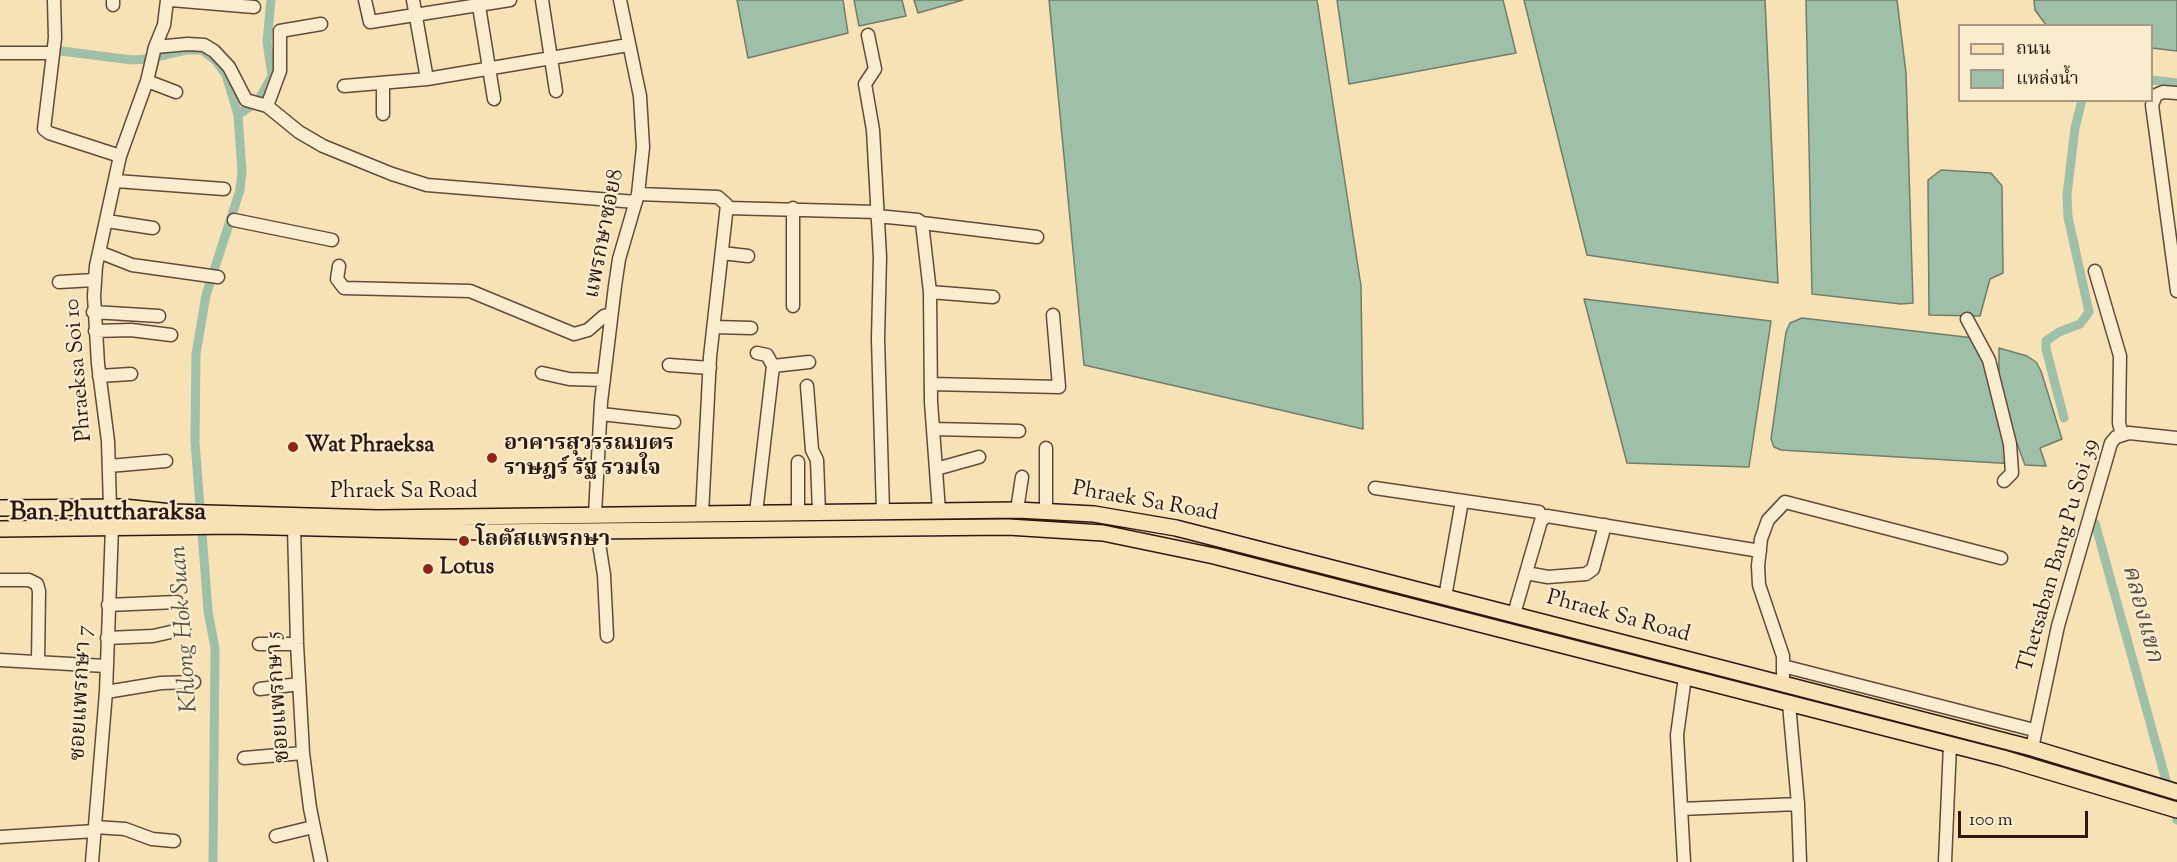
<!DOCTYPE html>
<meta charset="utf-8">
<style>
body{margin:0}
#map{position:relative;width:2177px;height:862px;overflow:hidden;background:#f7e2b5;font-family:"Sorts Mill Goudy","Noto Serif Thai",serif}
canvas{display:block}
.legend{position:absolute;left:1958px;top:24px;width:195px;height:78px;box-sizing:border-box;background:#faeccf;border:2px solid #a89782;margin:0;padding:8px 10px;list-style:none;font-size:18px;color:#2d170f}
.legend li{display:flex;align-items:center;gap:12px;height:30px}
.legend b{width:30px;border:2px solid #a89782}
.scale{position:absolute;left:1958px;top:811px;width:130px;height:27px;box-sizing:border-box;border:3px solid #2d170f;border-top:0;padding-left:8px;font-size:18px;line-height:21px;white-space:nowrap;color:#2d170f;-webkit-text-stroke:4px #faeccf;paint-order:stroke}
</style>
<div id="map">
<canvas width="2177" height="862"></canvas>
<ul class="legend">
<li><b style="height:8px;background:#f7e2b5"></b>ถนน</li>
<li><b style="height:16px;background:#9ebfa8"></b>แหล่งน้ำ</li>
</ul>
<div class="scale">100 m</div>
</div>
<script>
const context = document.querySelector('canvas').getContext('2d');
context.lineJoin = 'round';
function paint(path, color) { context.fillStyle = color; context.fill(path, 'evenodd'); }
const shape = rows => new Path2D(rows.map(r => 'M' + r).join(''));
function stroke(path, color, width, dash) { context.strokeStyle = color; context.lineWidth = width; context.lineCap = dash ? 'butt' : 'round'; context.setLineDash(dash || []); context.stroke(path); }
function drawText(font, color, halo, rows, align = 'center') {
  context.font = font + ' "Sorts Mill Goudy","Noto Serif Thai",serif'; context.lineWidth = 4.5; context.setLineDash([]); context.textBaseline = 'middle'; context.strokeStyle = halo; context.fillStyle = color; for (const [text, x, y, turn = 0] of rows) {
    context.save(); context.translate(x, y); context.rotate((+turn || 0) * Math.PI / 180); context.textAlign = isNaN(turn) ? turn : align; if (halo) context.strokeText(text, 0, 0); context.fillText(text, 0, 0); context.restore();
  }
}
const water = shape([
 [737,0,843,0,848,33,748,58,737,0],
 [854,0,902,0,906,16,859,26,854,0],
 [914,0,963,0,918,13,914,0],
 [1049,0,1317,0,1361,286,1363,429,1084,365,1049,0],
 [1337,0,1503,0,1516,53,1349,84,1337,0],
 [1524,0,1765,0,1778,283,1587,255,1524,0],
 [1806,0,1897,0,1906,73,1913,303,1901,304,1812,294,1806,0],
 [2034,0,2177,0,2177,51,2152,48,2152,26,2046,25,2035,10,2034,0],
 [1941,170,1991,173,2002,186,2003,273,1990,279,1980,316,1929,315,1928,180,1941,170],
 [1584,299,1771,321,1749,467,1627,463,1584,299],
 [1802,318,1974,338,1983,342,2016,464,1781,450,1774,447,1771,439,1786,332,1790,323,1802,318],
 [1999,348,2027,356,2036,362,2041,371,2062,439,2040,448,2046,466,2025,465,2006,414,1999,377,1999,348]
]);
paint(water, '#9ebfa8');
stroke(water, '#717c6b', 1.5);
stroke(shape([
 [61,51,132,60,148,59,186,50,202,50,216,61,226,75,238,115,242,171,240,190,206,295,196,354,195,442,208,611,215,648,213,862],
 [2152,80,2177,83],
 [238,115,258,101,272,76,267,42,271,0],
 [2064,418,2046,349,2046,341,2059,332,2080,324,2089,312,2068,217,2067,195,2075,128,2082,100],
 [2095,523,2177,820]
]), '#9ebfa8', 9);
const minor = shape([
 [54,0,55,38,44,129,49,133,120,156,96,266,94,296,98,364,108,441,110,507],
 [167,0,164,25,155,47,188,44,204,45,214,51,229,67,246,100,267,106,299,132,323,146,392,174,427,185,636,202],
 [171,0,254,7],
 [365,0,370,22,510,0],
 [413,0,427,79],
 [478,0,494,99],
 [542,0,556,91],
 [113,5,113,0],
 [868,35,875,69,865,84,873,130,880,257,878,339,883,512],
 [0,53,53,53],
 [147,81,176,92],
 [383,84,383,114],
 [344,86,427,79,628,45],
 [2177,93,2163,92,2156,95,2152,105,2177,291],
 [267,106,280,71,280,31,321,24],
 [120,156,147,81,155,47],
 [116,181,224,189],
 [638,194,718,197,727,205,710,357,702,514],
 [728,208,877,212],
 [793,208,793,306],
 [877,216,918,220,922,223,930,292,931,402,939,511],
 [234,220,332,240],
 [107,221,153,228],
 [922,223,1037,237],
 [99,252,132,265,218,277],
 [722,253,748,256],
 [339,266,337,279,344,288,470,291,574,334,588,330,604,316,611,314],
 [2095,271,2120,356,2119,423,2122,435],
 [59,282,94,280],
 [930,292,993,297],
 [93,312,159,316],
 [1967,319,1989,360,2010,444,2012,473,2004,481],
 [714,327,751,328],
 [95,331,131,330,171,335],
 [757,353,767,355,773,366],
 [669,365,710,368],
 [542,373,569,379,604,380],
 [99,376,131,374],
 [931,384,1059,387,1053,315],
 [807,386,812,450,817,460,819,512],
 [601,414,674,422],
 [933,429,1019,431],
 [1046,448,1046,510],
 [798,462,798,513],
 [109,466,166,461],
 [936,469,979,457],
 [1375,488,1539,512],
 [1017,510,1022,477],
 [756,513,773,366,809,362],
 [595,514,601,402,615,286,619,259,638,194,643,147,640,96,620,0],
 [294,527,297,644,303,753,310,808,321,862],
 [597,531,604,575,607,636],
 [1526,573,1548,577,1586,574,1593,569,1605,525],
 [0,580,29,580,37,584,39,591,38,662],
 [1445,597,1462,501],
 [108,605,177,602],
 [1514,614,1541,521,1547,516,1760,551],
 [107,638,153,636,184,629],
 [259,644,297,644],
 [0,660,106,666],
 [1783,666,2034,730],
 [1783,685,1783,656,1759,585,1758,566,1761,539,1768,520,1785,502,2001,558],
 [260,689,299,684],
 [106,692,161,683,194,682],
 [1789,704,1798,804,1800,862],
 [2032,748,2058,626,2111,443,2116,437,2129,433,2177,438],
 [244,758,303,753],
 [1681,809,1798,804],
 [95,827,125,829,152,839,174,841],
 [276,836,313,827],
 [0,837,95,831],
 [92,862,106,692,112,527],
 [1684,862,1677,735,1685,677],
 [1945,862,1950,745]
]);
const major = shape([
 [0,508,123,507,172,512,378,518,1017,510,1094,514,1176,528,1445,597,2032,748,2177,792],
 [0,529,233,526,484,532,1008,527,1103,533,1214,556,2003,758,2177,810]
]);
stroke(minor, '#604a38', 15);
stroke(major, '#2d170f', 18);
stroke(minor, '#faeccf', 12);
stroke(major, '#f7e2b5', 15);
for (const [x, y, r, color] of [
 [293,447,6,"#8f2418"],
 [492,458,6,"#8f2418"],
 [464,541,6,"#8f2418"],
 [428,569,6,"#8f2418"]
]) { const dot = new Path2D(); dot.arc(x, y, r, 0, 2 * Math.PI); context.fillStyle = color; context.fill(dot); stroke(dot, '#faeccf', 2); }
drawText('22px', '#2d170f', '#faeccf', [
 ["แพรกษาซอย8",606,234,-79],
 ["Phraeksa Soi 10",80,370,-95],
 ["Phraek Sa Road",404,493],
 ["Phraek Sa Road",1145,503,10],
 ["Thetsaban Bang Pu Soi 39",2060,556,-74],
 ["Phraek Sa Road",1618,618,15],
 ["ซอยแพรกษา 7",83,693,-87],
 ["ซอยแพรกษา 5",280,697,-94]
]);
drawText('bold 22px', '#2d170f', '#faeccf', [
 ["อาคารสุวรรณบุตร",504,445],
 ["ราษฎร์ รัฐ รวมใจ",504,470],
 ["Wat Phraeksa",305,447],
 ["โลตัสแพรกษา",476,541],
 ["Lotus",440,569]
], 'left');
drawText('italic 24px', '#555245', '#faeccf', [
 ["คลองแขก",2140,614,75],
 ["Khlong Hok Suan",186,629,-94]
]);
drawText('bold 26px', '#2d170f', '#faeccf', [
 ["Ban Phuttharaksa",108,515]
]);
</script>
